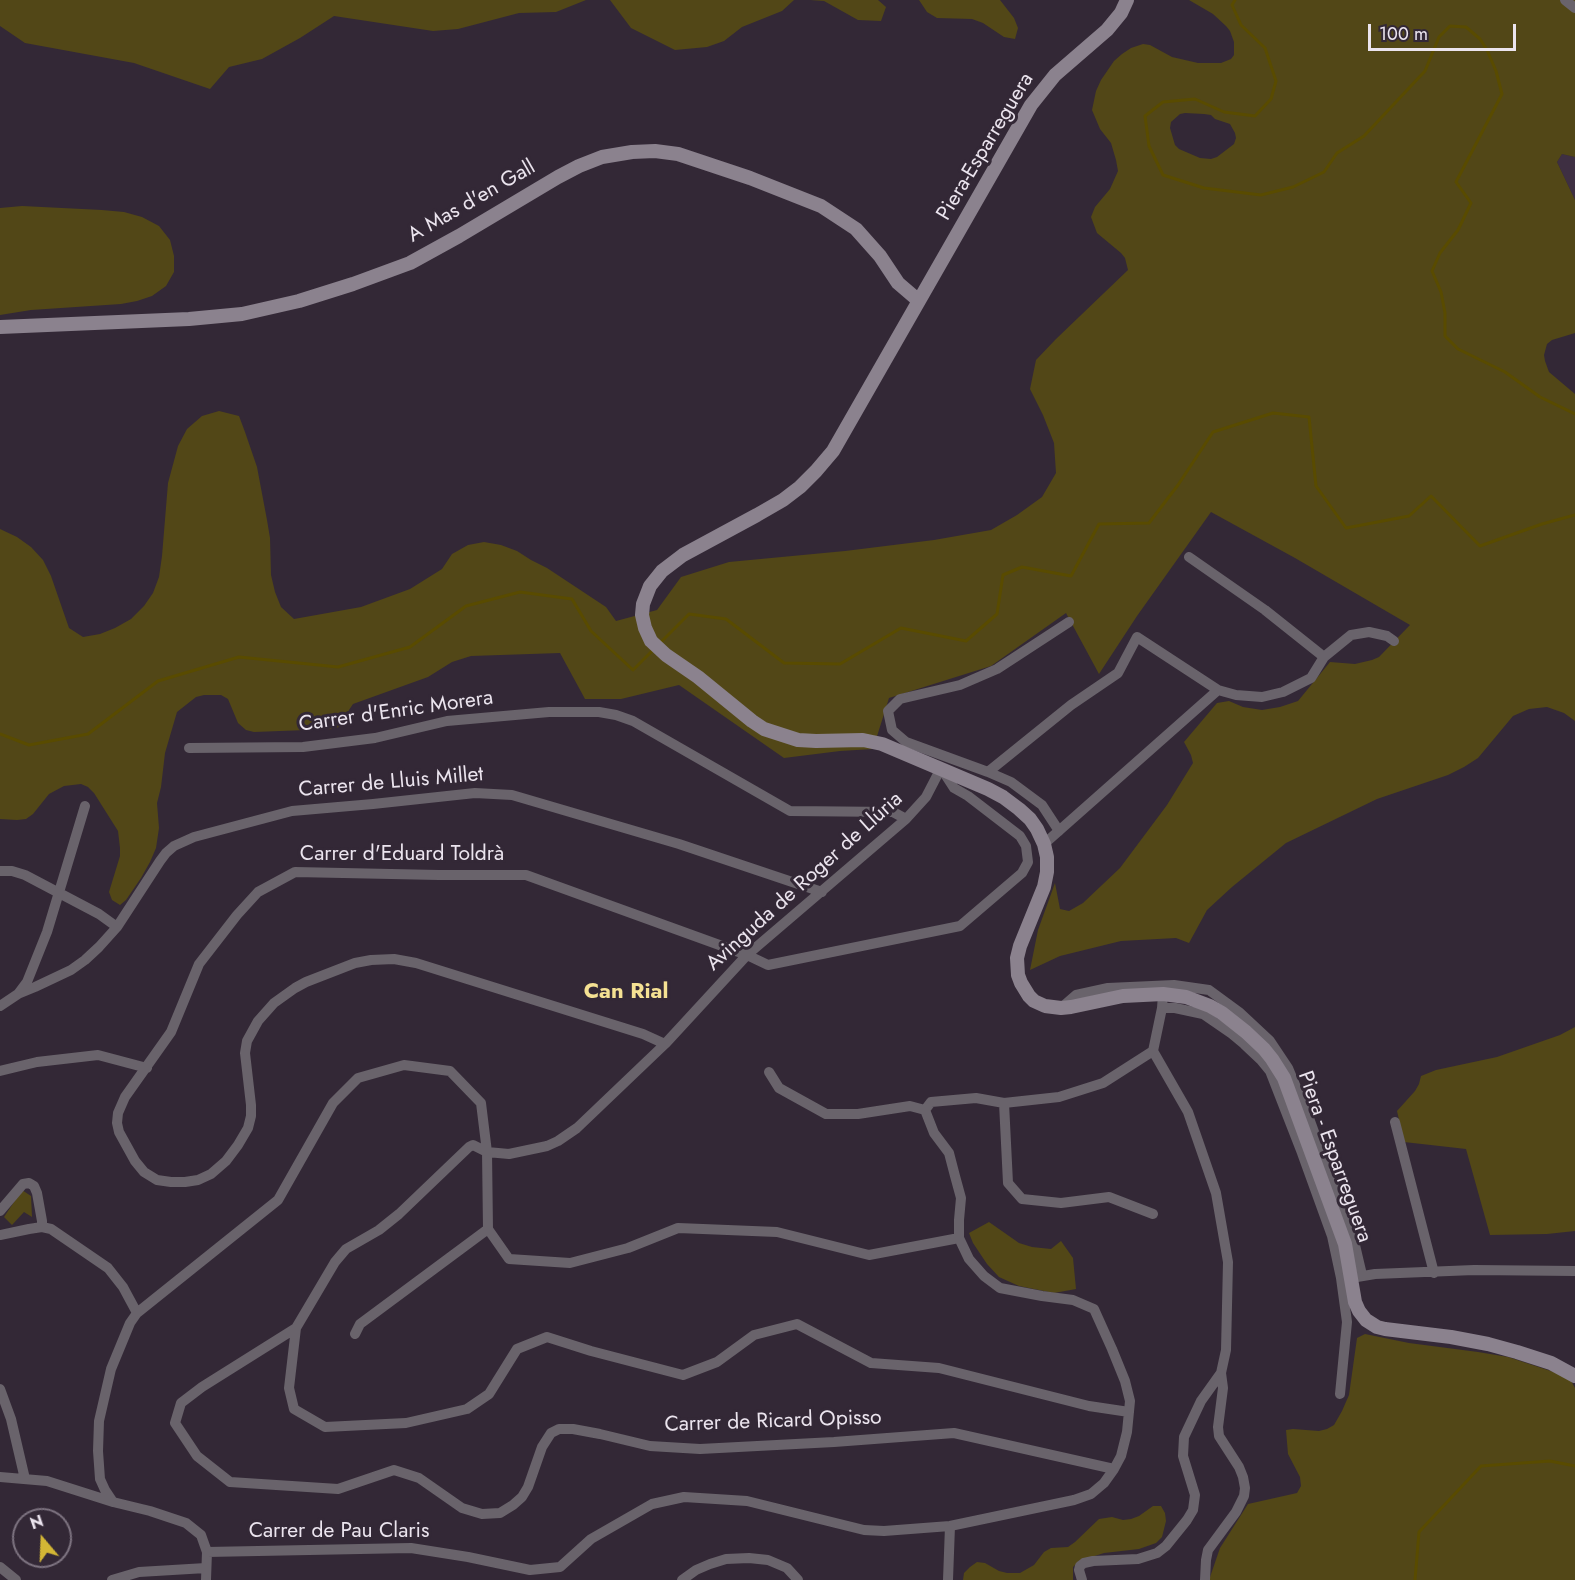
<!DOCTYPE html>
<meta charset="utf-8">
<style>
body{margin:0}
#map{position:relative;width:1575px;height:1580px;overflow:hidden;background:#332836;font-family:Jost,sans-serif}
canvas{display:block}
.north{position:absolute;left:12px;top:1508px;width:60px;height:60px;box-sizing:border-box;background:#332836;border:2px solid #7d7380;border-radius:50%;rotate:341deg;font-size:16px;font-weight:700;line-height:24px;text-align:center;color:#ebe4ee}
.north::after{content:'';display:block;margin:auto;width:21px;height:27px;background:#d3b635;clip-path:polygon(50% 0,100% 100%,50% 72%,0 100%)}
.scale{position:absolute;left:1368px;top:24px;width:148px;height:27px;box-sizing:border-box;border:3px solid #ebe4ee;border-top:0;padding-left:8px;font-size:18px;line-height:21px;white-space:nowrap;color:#ebe4ee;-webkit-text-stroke:4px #332836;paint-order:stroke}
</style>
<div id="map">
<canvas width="1575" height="1580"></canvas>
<div class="north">N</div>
<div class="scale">100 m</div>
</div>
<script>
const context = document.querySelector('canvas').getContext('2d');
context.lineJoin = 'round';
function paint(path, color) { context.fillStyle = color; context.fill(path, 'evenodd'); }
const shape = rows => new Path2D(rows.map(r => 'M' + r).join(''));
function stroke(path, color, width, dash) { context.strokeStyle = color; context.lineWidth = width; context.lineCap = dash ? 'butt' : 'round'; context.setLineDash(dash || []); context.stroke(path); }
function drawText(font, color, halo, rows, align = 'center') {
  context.font = font + ' Jost,sans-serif'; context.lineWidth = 6; context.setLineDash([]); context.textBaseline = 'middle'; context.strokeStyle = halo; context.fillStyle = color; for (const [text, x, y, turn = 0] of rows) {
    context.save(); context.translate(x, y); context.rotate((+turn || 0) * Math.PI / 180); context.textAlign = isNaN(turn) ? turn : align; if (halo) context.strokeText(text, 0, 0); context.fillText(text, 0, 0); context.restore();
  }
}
paint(shape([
 [1562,154,1575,157,1575,200,1557,162]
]), '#3e2f42');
paint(shape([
 [0,0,586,0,556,12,519,13,458,29,433,31,334,16,300,38,262,59,229,67,210,89,134,63,25,43,0,26],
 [610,0,794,0,782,11,742,27,724,41,707,47,675,50,631,28],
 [810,0,878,0,886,7,881,21,858,20,824,1],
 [919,0,1000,0,1014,18,1018,28,1015,39,1004,37,983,23,972,19,937,18,927,12],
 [1189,0,1575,0,1575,157,1562,154,1557,162,1575,200,1575,333,1552,340,1547,344,1544,355,1545,361,1549,372,1575,394,1575,721,1564,713,1547,707,1529,709,1513,716,1478,758,1464,767,1448,775,1377,799,1286,843,1232,887,1207,910,1189,943,1176,938,1121,941,1060,956,1030,970,1038,930,1055,883,1060,909,1069,911,1083,903,1120,868,1167,805,1193,763,1191,755,1184,742,1217,703,1229,701,1243,707,1262,710,1280,707,1298,701,1330,662,1355,664,1372,660,1379,657,1410,625,1295,558,1211,512,1137,616,1099,674,1066,613,991,666,889,698,873,749,840,751,784,758,679,685,621,699,585,699,560,653,471,656,452,662,428,677,353,704,349,710,347,719,342,726,333,729,254,732,246,730,238,723,228,699,221,695,204,695,196,697,177,712,165,753,161,787,157,803,159,828,156,848,150,862,141,878,126,900,120,905,112,900,109,892,120,856,120,848,118,831,94,793,88,787,81,784,64,786,49,794,33,814,26,819,17,820,0,819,0,529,17,537,31,547,43,560,51,576,69,628,83,637,100,634,115,628,131,619,144,606,153,593,159,577,162,556,168,483,178,446,187,429,202,416,219,411,239,416,245,432,257,467,267,520,270,538,271,575,275,592,281,607,294,619,361,607,410,589,442,569,452,554,468,545,484,542,501,545,517,551,531,560,547,568,606,607,616,621,657,610,681,577,729,562,845,551,934,540,991,530,1017,515,1042,497,1056,473,1054,443,1043,415,1030,389,1036,360,1056,339,1128,270,1125,258,1121,253,1097,233,1091,217,1095,207,1110,189,1118,171,1116,160,1111,143,1100,129,1092,110,1096,91,1101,80,1114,61,1122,54,1131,48,1143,44,1150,45,1172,57,1198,63,1221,63,1231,59,1234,55,1234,42,1230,31,1226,26,1213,14],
 [1185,113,1204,114,1211,115,1215,119,1230,124,1235,133,1236,138,1234,144,1217,157,1211,159,1200,158,1179,149,1175,145,1170,128,1171,122,1180,114],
 [22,206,102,210,124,212,142,217,159,226,170,240,174,256,174,272,166,286,152,296,137,301,121,304,31,310,0,315,0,208],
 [1575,1027,1575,1231,1547,1234,1490,1235,1466,1149,1404,1142,1397,1111,1415,1091,1419,1084,1421,1076,1436,1070,1497,1057,1560,1035],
 [22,1190,31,1196,32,1217,24,1212,12,1225,4,1217],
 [989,1222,1019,1243,1032,1247,1051,1249,1061,1241,1073,1258,1076,1289,1054,1293,1019,1286,999,1277,987,1264,973,1243,969,1233],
 [1365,1334,1409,1343,1478,1352,1508,1357,1569,1377,1575,1388,1575,1580,1209,1580,1220,1548,1248,1504,1297,1493,1301,1486,1300,1477,1288,1454,1286,1430,1293,1429,1319,1431,1327,1429,1334,1425,1342,1411,1349,1395,1357,1338],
 [1153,1506,1161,1506,1165,1513,1166,1521,1162,1537,1156,1543,1139,1549,1104,1553,1079,1561,1073,1567,1073,1580,963,1580,964,1573,970,1567,977,1562,985,1563,999,1571,1007,1573,1020,1573,1034,1565,1044,1552,1051,1548,1068,1547,1075,1542,1099,1519,1112,1517,1123,1520,1131,1519,1139,1516]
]), '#524717');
stroke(shape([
 [1235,0,1232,5,1241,25,1265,48,1276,81,1271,99,1255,116,1224,112,1195,99,1163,102,1145,116,1149,146,1163,175,1204,188,1261,195,1293,187,1324,172,1337,153,1364,136,1425,71,1439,37,1450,26,1466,27,1480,39,1487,50,1496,71,1502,94,1456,182,1471,203,1458,230,1440,253,1432,271,1441,292,1445,313,1445,336,1458,349,1505,372,1540,397,1575,414],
 [660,643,689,614,726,619,784,663,840,664,901,628,966,641,997,614,1003,575,1022,567,1071,576,1099,524,1149,523,1178,485,1213,432,1273,413,1309,417,1316,486,1346,528,1409,516,1431,496,1480,546,1542,524,1575,515],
 [0,734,29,745,88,734,158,681,239,657,338,667,410,647,466,606,520,592,572,599,591,631,633,670,654,649],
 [1415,1580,1419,1532,1481,1466,1550,1461,1575,1466]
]), '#594b00', 3);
stroke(shape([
 [1565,0,1575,8],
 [1189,557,1265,610,1324,657],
 [189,748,303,747,375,738,447,721,549,712,599,712,616,715,633,721,790,811,893,812,906,819],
 [941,768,926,797,906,819,747,955,665,1044,577,1128,558,1141,547,1146,509,1154,487,1152,473,1145,469,1147,399,1214,379,1230,346,1249,335,1262,296,1328,289,1388,294,1409,325,1427,406,1423,467,1409,489,1394,517,1349,547,1337,591,1351,683,1375,717,1362,754,1335,797,1324,871,1363,939,1368,1089,1406,1129,1412],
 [988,772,1071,705,1118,673,1137,637,1218,690],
 [1059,831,1042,805,1011,782,988,772,906,742,892,730,888,711,900,699,960,685,997,669,1069,622],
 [1044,844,1218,690,1236,695,1262,697,1283,692,1311,678,1324,657,1351,635,1369,632,1387,636,1394,641],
 [0,871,12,871,25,875,99,914,117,927],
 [18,994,35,987,71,970,85,960,99,947,117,927,160,861,166,853,174,846,194,837,292,811,373,804,475,793,512,795,679,844,822,892],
 [0,1006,18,994,27,982,47,932,85,806],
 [1061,1008,1076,995,1108,988,1174,985,1209,990,1239,1012,1270,1041,1288,1068,1310,1121,1354,1241,1362,1275],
 [1162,1008,1175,1008,1203,1014,1232,1034,1244,1044,1261,1060,1270,1071,1302,1153,1332,1236,1341,1278,1347,1322,1340,1394],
 [665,1044,643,1034,416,963,394,959,371,960,355,963,306,982,295,988,274,1003,258,1021,247,1041,245,1053,251,1105,251,1116,248,1128,238,1145,226,1161,211,1174,198,1180,185,1182,171,1182,157,1180,144,1172,135,1161,119,1132,117,1123,118,1113,125,1097,171,1032,199,964,237,915,258,892,295,872,439,875,526,875,747,955,768,965,960,926,1022,873,1028,862,1026,846,1020,836,968,796,954,788,941,768],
 [1153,1051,1188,1112,1216,1193,1228,1262,1226,1350,1221,1373,1223,1388,1218,1427,1219,1436,1239,1467,1243,1477,1245,1488,1244,1496,1236,1512,1208,1550,1206,1560,1205,1580],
 [0,1071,37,1062,98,1055,147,1068],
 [769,1072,779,1088,826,1114,858,1114,910,1106,925,1110],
 [1004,1103,1008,1183,1022,1199,1061,1203,1109,1197,1153,1214],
 [1395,1122,1434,1273],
 [0,1211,23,1184,29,1183,34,1186,37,1193,42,1221,42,1227],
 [0,1235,29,1229,42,1227,51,1229,108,1268,123,1287,137,1313,130,1323,111,1369,99,1421,98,1451,100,1479,105,1490,113,1502],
 [1357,1277,1375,1274,1474,1270,1575,1271],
 [137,1313,278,1200,333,1103,358,1078,404,1065,450,1071,481,1103,487,1152,488,1229,509,1259,570,1263,628,1248,678,1228,777,1232,869,1255,959,1238],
 [296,1328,202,1387,181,1403,175,1423,197,1456,230,1482,338,1489,394,1470,419,1478,462,1508,482,1514,500,1513,513,1505,522,1497,528,1487,542,1447,551,1433,559,1429,573,1429,600,1434,650,1446,700,1449,834,1442,954,1433,1114,1469],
 [355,1334,360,1324,488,1229],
 [0,1389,11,1419,25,1479],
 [0,1477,47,1481,113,1502,150,1511,186,1523,201,1535,207,1552,206,1580],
 [207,1552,411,1548,468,1557,530,1570,560,1567,591,1539,652,1504,684,1497,747,1501,864,1530,884,1531,950,1526,1074,1500,1091,1494,1104,1483,1114,1469,1121,1456,1127,1432,1130,1401,1125,1381,1112,1349,1094,1309,1073,1300,1042,1296,1000,1288,984,1276,969,1259,959,1238,959,1220,961,1198,955,1176,949,1153,934,1133,925,1110,931,1102,976,1098,1004,1103,1059,1097,1103,1083,1153,1051,1162,1008,1163,994],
 [0,1567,16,1580],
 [112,1580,139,1572,206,1568],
 [682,1580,696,1570,710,1564,726,1559,749,1558,768,1560,787,1568,798,1580],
 [948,1580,950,1526],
 [1082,1580,1079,1570,1080,1566,1084,1563,1093,1561,1138,1559,1157,1553,1166,1546,1187,1520,1193,1510,1195,1495,1183,1456,1184,1437,1201,1401,1221,1373]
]), '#69636b', 10);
stroke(shape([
 [1127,0,1121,13,1107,30,1055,75,1031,105,833,451,816,471,800,487,783,500,757,515,683,555,662,571,650,586,643,604,642,615,645,628,651,641,666,655,698,677,752,721,764,729,798,740,816,741,863,740,882,744,988,789,1003,797,1019,809,1030,819,1037,829,1044,844,1047,857,1047,872,1044,887,1020,946,1017,958,1018,975,1021,983,1029,996,1034,1001,1045,1006,1061,1008,1071,1007,1123,996,1163,994,1186,997,1210,1006,1222,1013,1246,1032,1264,1049,1272,1059,1284,1078,1345,1244,1355,1302,1359,1311,1366,1320,1377,1327,1385,1329,1451,1337,1488,1344,1517,1352,1551,1363,1575,1376],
 [0,327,189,319,242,314,299,301,353,284,410,263,459,236,558,177,579,166,602,157,632,152,655,151,678,154,750,178,821,206,856,229,880,256,898,283,919,301]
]), '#8b828e', 14);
drawText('21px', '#ebe4ee', '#332836', [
 ["Piera-Esparreguera",986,147,-59],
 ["A Mas d'en Gall",472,202,-30],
 ["Carrer d'Enric Morera",396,712,-8],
 ["Carrer de Lluis Millet",391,783,-5],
 ["Carrer d'Eduard Toldrà",402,855],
 ["Avinguda de Roger de Llúria",805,882,-42],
 ["Piera - Esparreguera",1334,1157,70],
 ["Carrer de Ricard Opisso",773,1422,-2],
 ["Carrer de Pau Claris",339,1532]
]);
drawText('bold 22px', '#f5e193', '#332836', [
 ["Can Rial",626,993]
]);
</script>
